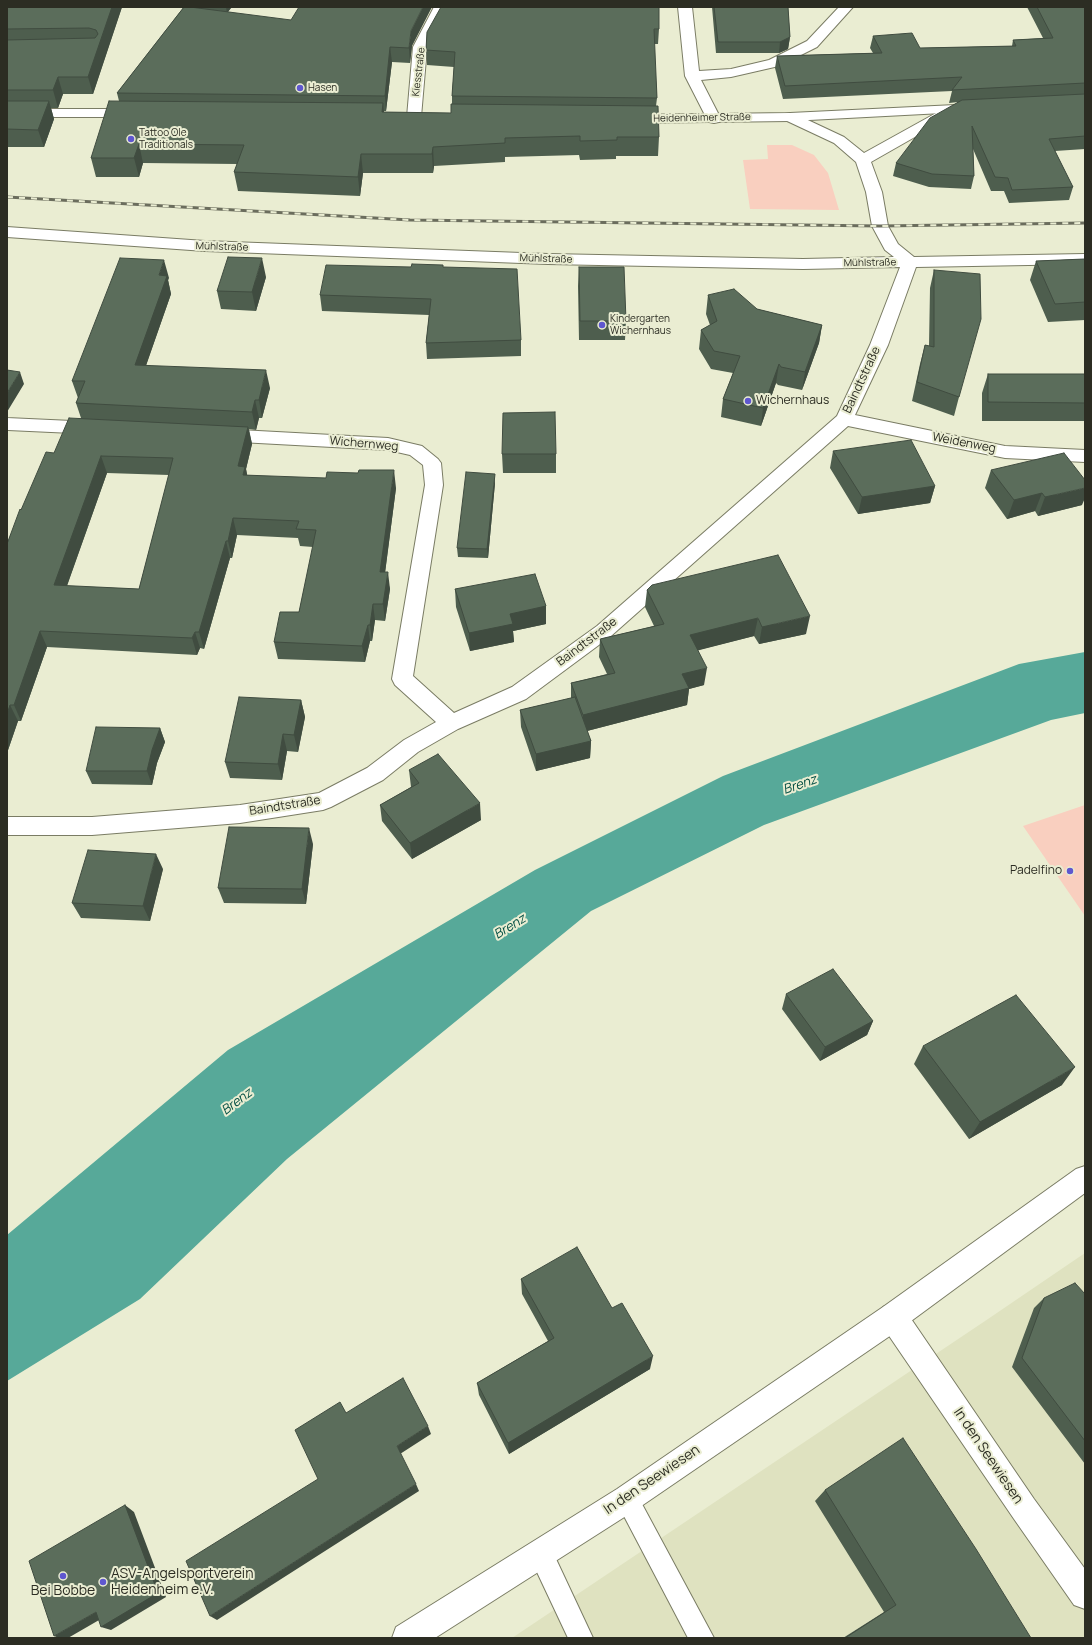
<!DOCTYPE html>
<meta charset="utf-8">
<style>
body{margin:0}
#map{position:relative;width:1092px;height:1645px;overflow:hidden;background:#eaedd2;font-family:Manrope,sans-serif}
canvas{display:block}
.frame{position:absolute;inset:0;border:8px solid #2c2d23;pointer-events:none}
</style>
<div id="map">
<canvas width="1092" height="1645"></canvas>
<div class="frame"></div>
</div>
<script>
const context = document.querySelector('canvas').getContext('2d');
context.lineJoin = 'round';
function paint(path, color) { context.fillStyle = color; context.fill(path, 'evenodd'); }
const shape = rows => new Path2D(rows.map(r => 'M' + r).join(''));
function stroke(path, color, width, dash) { context.strokeStyle = color; context.lineWidth = width; context.lineCap = dash ? 'butt' : 'round'; context.setLineDash(dash || []); context.stroke(path); }
function drawText(font, color, halo, rows, align = 'center') {
  context.font = font + ' Manrope,sans-serif'; context.lineWidth = 4; context.setLineDash([]); context.textBaseline = 'middle'; context.strokeStyle = halo; context.fillStyle = color; for (const [text, x, y, turn = 0] of rows) {
    context.save(); context.translate(x, y); context.rotate((+turn || 0) * Math.PI / 180); context.textAlign = isNaN(turn) ? turn : align; if (halo) context.strokeText(text, 0, 0); context.fillText(text, 0, 0); context.restore();
  }
}
paint(shape([
 [1085,1253,1085,1638,512,1638,988,1319]
]), '#dfe2c0');
paint(shape([
 [767,145,792,145,814,155,828,173,839,210,750,209,743,160,768,159],
 [1085,805,1085,916,1023,826]
]), '#f9cfbf');
paint(shape([
 [1085,652,1085,713,1051,720,764,825,591,911,287,1159,140,1299,7,1381,7,1235,228,1050,535,870,723,776,1019,664]
]), '#57a999');
const lane = shape([
 [627,1487,635,1491,714,1638,688,1638,615,1499,619,1491,627,1487],
 [540,1541,549,1544,593,1638,568,1638,528,1553,531,1544,540,1541]
]);
const street = shape([
 [434,7,448,7,427,47,421,117,419,120,414,121,409,120,407,117,413,47,434,7],
 [678,7,692,7,699,71,731,69,769,60,807,41,839,7,853,7,817,47,779,66,731,77,701,80,721,119,719,122,714,123,709,122,707,119,685,76,678,7],
 [952,106,957,107,959,110,957,113,871,162,882,192,888,226,898,244,914,257,1085,254,1085,264,916,267,888,345,855,415,1005,446,1085,450,1085,462,1005,458,848,426,611,636,526,699,458,729,418,752,383,780,331,807,323,810,240,823,92,835,7,835,7,817,92,817,240,805,319,793,367,768,404,740,436,722,395,685,392,679,425,485,423,465,410,455,388,450,221,441,215,439,212,435,215,431,221,429,388,438,422,446,438,459,441,463,443,485,413,676,454,713,512,687,597,626,837,416,870,345,900,267,803,269,548,264,205,251,7,237,7,227,205,241,548,254,803,259,894,257,885,250,872,226,866,192,856,162,834,143,785,120,783,117,785,114,790,113,795,114,844,137,864,153,947,107,952,106],
 [7,418,94,422,100,424,103,428,100,432,94,434,8,430,7,418],
 [893,1303,903,1307,1034,1499,1085,1569,1085,1609,1074,1605,1014,1519,883,1327,879,1317,883,1307,893,1303]
]);
const secondary = shape([
 [976,104,981,105,983,108,981,111,790,121,628,123,623,122,621,119,623,116,628,115,790,113,976,104],
 [7,109,136,109,141,110,143,113,141,116,136,117,7,117,7,109],
 [1085,1166,1085,1193,903,1327,637,1509,435,1638,392,1638,396,1627,617,1489,883,1307,1076,1169,1085,1166]
]);
stroke(lane, '#7a7c64', 2);
stroke(street, '#7a7c64', 2);
stroke(secondary, '#7a7c64', 2);
paint(lane, '#fff');
paint(street, '#fff');
paint(secondary, '#fff');
const rail = shape([
 [7,197,410,220,880,226,1085,223]
]);
stroke(rail, '#6b6d5d', 3);
stroke(rail, '#eaedd2', 2, [6]);
paint(shape([
 [7,7,122,7,93,94,63,94,58,108,51,108,54,119,44,147,7,147],
 [177,7,231,7,228,12,412,46,410,63,392,62,386,111,384,111,384,112,451,113,452,104,452,96,454,67,427,65,426,50,427,32,659,29,658,44,654,44,657,98,656,106,659,137,658,156,616,156,616,159,580,160,579,155,505,157,505,162,434,166,433,173,363,173,360,196,238,191,234,172,237,164,143,163,139,177,96,177,91,158,119,101,117,93,183,8],
 [712,7,788,7,790,37,788,49,779,53,716,53],
 [1027,7,1085,7,1085,149,1055,151,1073,187,1069,200,1009,203,1004,191,991,191,973,149,974,176,971,189,929,187,893,176,896,163,958,102,949,103,952,91,783,99,775,68,777,56,873,53,870,48,873,36,920,48,1012,46,1013,40,1043,38],
 [1085,259,1085,320,1048,322,1030,280,1036,261],
 [411,267,443,267,521,340,521,356,427,359,426,343,429,315,322,311,320,295],
 [579,267,626,321,625,340,579,340,578,286],
 [934,270,959,397,954,416,912,401,920,364,925,345,929,346,930,288],
 [266,277,256,311,221,309,217,291],
 [169,278,168,280,171,294,146,365,270,388,262,418,259,418,256,430,249,429,252,444,246,469,247,475,396,488,385,572,390,589,385,621,375,620,372,641,370,641,365,662,278,659,274,642,299,612,313,547,300,546,298,538,237,535,232,558,230,558,204,649,200,648,197,655,47,647,21,721,18,721,7,753,7,544,21,510,54,453,81,418,76,403,78,398,72,381],
 [107,473,169,475,139,589,67,586],
 [708,295,757,309,822,325,819,343,802,390,778,385,776,383,761,426,721,417,723,399,733,373,711,369,699,349,701,330,710,325,706,314],
 [988,374,1085,374,1085,421,982,421,982,393],
 [833,451,935,486,930,503,858,514,830,468],
 [502,454,556,454,556,473,503,473],
 [991,470,1082,505,1038,516,1035,511,1007,519,985,488],
 [495,483,488,558,458,557,457,548],
 [652,585,806,634,759,644,754,636,698,650,704,685,689,689,687,705,587,731,591,741,590,758,536,771,521,727,520,710,571,698,571,683,607,674,599,657,600,639,654,626,645,607,647,590],
 [455,589,546,606,546,624,513,631,514,642,470,651,456,607],
 [301,700,305,717,298,752,287,751,282,780,230,778,225,762],
 [160,728,165,742,157,763,152,785,92,784,86,771],
 [409,770,481,820,412,859,382,821,380,805,411,787],
 [313,844,306,904,224,903,218,888],
 [163,869,150,921,81,918,72,903],
 [786,994,873,1021,867,1035,820,1061,782,1009],
 [923,1046,1062,1085,969,1139,914,1064],
 [521,1279,612,1308,650,1369,509,1454,479,1395,477,1383,548,1341,522,1294],
 [1085,1294,1085,1464,1012,1367,1034,1308,1044,1298],
 [825,1490,1031,1638,843,1638,884,1612,815,1501]
]), '#4e5e4e');
paint(shape([
 [112,7,122,7,93,94,88,77],
 [226,7,232,7,227,13],
 [423,7,432,7,412,46,410,63,409,48,411,31],
 [790,37,788,49,779,53,780,42],
 [390,47,392,62,386,111,385,96],
 [58,77,63,94,58,108,53,90],
 [49,101,54,119,44,147,38,130],
 [383,103,385,122,382,112],
 [139,144,143,163,139,177,134,158],
 [433,147,434,166,433,173,432,154],
 [361,154,363,173,360,196,358,177],
 [262,258,266,277,256,311,252,292],
 [164,260,169,278,168,280,171,294,140,383,135,365,159,275],
 [822,325,819,343,802,390,805,372],
 [779,364,776,383,761,426,763,408],
 [266,370,270,388,262,418,259,400],
 [20,372,24,384,7,412,7,393],
 [255,400,259,418,256,430,252,412],
 [248,427,252,444,246,469,249,484,238,466],
 [101,456,107,473,61,602,54,585],
 [394,470,396,488,383,589,380,572],
 [495,474,495,483,488,558,487,549],
 [935,486,930,503,858,514,862,497],
 [1085,488,1085,498,1082,505,1038,516,1045,497],
 [1042,493,1035,511,1007,519,1014,500],
 [233,518,237,535,232,558,228,541],
 [226,541,230,558,204,649,199,632],
 [388,572,390,589,385,621,383,604],
 [373,604,375,620,372,641,370,625],
 [546,606,546,624,513,631,514,642,470,651,469,633,510,614],
 [810,616,806,634,759,644,762,627],
 [758,618,754,636,688,653,690,635],
 [368,625,370,641,365,662,362,646],
 [40,631,47,647,21,721,14,705],
 [195,632,200,648,197,655,192,638],
 [707,668,704,685,689,689,687,705,583,732,583,715,682,674],
 [301,700,305,717,298,752,294,735],
 [10,705,18,721,7,753,7,714],
 [160,728,165,742,157,763,152,785,147,771,152,750],
 [283,734,287,751,282,780,278,764],
 [591,741,590,758,536,771,536,754],
 [480,803,481,820,412,859,410,843],
 [309,828,313,844,306,904,302,889],
 [156,854,163,869,150,921,143,906],
 [873,1021,867,1035,820,1061,825,1047],
 [1075,1067,1062,1085,969,1139,980,1122],
 [653,1356,650,1369,509,1454,508,1443],
 [428,1426,431,1434,400,1454,397,1446],
 [416,1484,419,1491,217,1620,210,1616],
 [125,1505,134,1512,166,1597,111,1630,101,1627],
 [96,1612,106,1616,68,1638,59,1638,54,1636]
]), '#404c40');
const building = shape([
 [7,7,112,7,88,77,58,77,53,90,7,90,7,40,95,38,98,34,96,30,89,28,7,29,7,7],
 [184,7,190,7,291,20,299,7,423,7,411,31,409,48,390,47,385,96,117,93,184,7],
 [441,7,659,7,659,29,654,29,657,98,452,96,455,52,426,50,427,32,441,7],
 [714,7,788,7,790,37,780,42,718,42,714,7],
 [1037,7,1085,7,1085,83,952,90,962,77,785,86,777,56,882,53,873,36,912,33,920,48,1016,46,1013,40,1053,38,1037,7],
 [1085,94,1085,136,1049,139,1073,187,1012,190,1008,178,995,177,972,126,974,176,932,174,896,163,930,118,962,100,1085,94],
 [7,101,49,101,38,130,7,129,7,101],
 [109,101,383,103,382,112,451,113,451,104,658,106,659,137,617,137,617,140,580,141,580,136,505,138,505,143,433,147,432,154,361,154,358,177,234,172,244,145,139,144,134,158,91,158,109,101],
 [228,257,262,258,252,292,217,291,228,257],
 [120,258,164,260,159,275,167,276,135,365,266,370,259,400,255,400,252,412,76,403,85,381,72,381,120,258],
 [1085,259,1085,302,1055,304,1036,261,1085,259],
 [412,264,443,265,443,267,517,269,521,340,426,343,431,299,320,295,326,265,411,267,412,264],
 [579,267,624,267,626,321,580,321,579,267],
 [934,270,980,274,981,319,959,397,917,382,925,345,934,347,934,270],
 [734,289,757,309,822,325,805,372,781,367,779,364,763,408,723,399,740,356,714,351,701,330,717,321,708,295,734,289],
 [7,370,20,372,7,393,7,370],
 [988,374,1085,374,1085,403,988,402,988,374],
 [555,412,556,454,502,454,503,413,555,412],
 [69,418,248,427,238,466,245,467,243,475,326,478,327,472,358,473,359,470,394,470,380,572,388,572,383,604,373,604,370,625,368,625,362,646,274,642,280,612,299,612,316,530,296,529,299,521,233,518,228,541,226,541,199,632,195,632,192,638,40,631,14,705,10,705,7,714,7,544,20,509,21,510,46,452,54,453,69,418],
 [101,456,173,458,139,589,54,585,101,456],
 [911,440,935,486,862,497,833,451,911,440],
 [1064,453,1085,480,1085,488,1045,497,1042,493,1014,500,991,470,1064,453],
 [466,472,495,474,487,549,457,548,466,472],
 [778,555,810,616,762,627,758,618,690,635,707,668,682,674,689,688,583,715,571,683,615,673,600,639,664,624,647,590,652,585,778,555],
 [535,574,546,606,510,614,513,624,469,633,455,589,535,574],
 [239,697,301,700,294,735,283,734,278,764,225,762,239,697],
 [575,697,591,741,536,754,520,710,575,697],
 [96,727,160,728,152,750,147,771,86,771,96,727],
 [438,754,480,803,410,843,380,805,419,783,409,770,438,754],
 [229,827,309,828,302,889,218,888,229,827],
 [88,850,156,854,143,906,72,903,88,850],
 [833,969,873,1021,825,1047,786,994,833,969],
 [1016,995,1075,1067,980,1122,923,1046,1016,995],
 [577,1247,612,1308,622,1303,653,1356,508,1443,477,1383,554,1338,521,1279,577,1247],
 [1075,1283,1085,1294,1085,1441,1022,1358,1044,1298,1075,1283],
 [403,1378,428,1426,397,1446,416,1484,210,1616,186,1561,318,1479,295,1430,340,1402,346,1413,403,1378],
 [903,1438,976,1549,1031,1638,845,1638,896,1605,825,1490,903,1438],
 [125,1505,158,1593,101,1627,96,1612,54,1636,29,1561,125,1505]
]);
paint(building, '#5b6d5b');
stroke(building, '#404c40', 1);
for (const [x, y, r, color] of [
 [300,88,4,"#5f57cf"],
 [131,139,4,"#5f57cf"],
 [602,325,4,"#5f57cf"],
 [748,401,4,"#5f57cf"],
 [1070,871,4,"#5f57cf"],
 [63,1576,4,"#5f57cf"],
 [103,1582,4,"#5f57cf"]
]) { const dot = new Path2D(); dot.arc(x, y, r, 0, 2 * Math.PI); context.fillStyle = color; context.fill(dot); stroke(dot, '#eaedd2', 1.5); }
drawText('10px', '#2c2d23', '#eaedd2', [
 ["Kiesstraße",419,72,-83],
 ["Heidenheimer Straße",702,118,-1],
 ["Mühlstraße",222,247,2],
 ["Mühlstraße",546,259,2],
 ["Mühlstraße",870,263,-1]
]);
drawText('10px', '#2c2d23', '#eaedd2', [
 ["Hasen",308,88],
 ["Tattoo Ole",139,133],
 ["Traditionals",139,145],
 ["Kindergarten",610,319],
 ["Wichernhaus",610,331]
], 'left');
drawText('12px', '#2c2d23', '#eaedd2', [
 ["Baindtstraße",862,380,-65],
 ["Weidenweg",964,443,11],
 ["Wichernweg",364,444,5],
 ["Baindtstraße",587,642,-37],
 ["Baindtstraße",285,806,-9]
]);
drawText('12px', '#2c2d23', '#eaedd2', [
 ["Wichernhaus",756,401],
 ["Padelfino",1062,871,"right"]
], 'left');
drawText('italic 13px', '#014d42', '#eaedd2', [
 ["Brenz",800,785,-19],
 ["Brenz",510,927,-32],
 ["Brenz",237,1102,-37]
]);
drawText('14px', '#2c2d23', '#eaedd2', [
 ["In den Seewiesen",988,1456,56],
 ["In den Seewiesen",652,1480,-34]
]);
drawText('14px', '#2c2d23', '#eaedd2', [
 ["ASV-Angelsportverein",111,1574],
 ["Heidenheim e.V.",111,1590],
 ["Bei Bobbe",63,1591,"center"]
], 'left');
</script>
